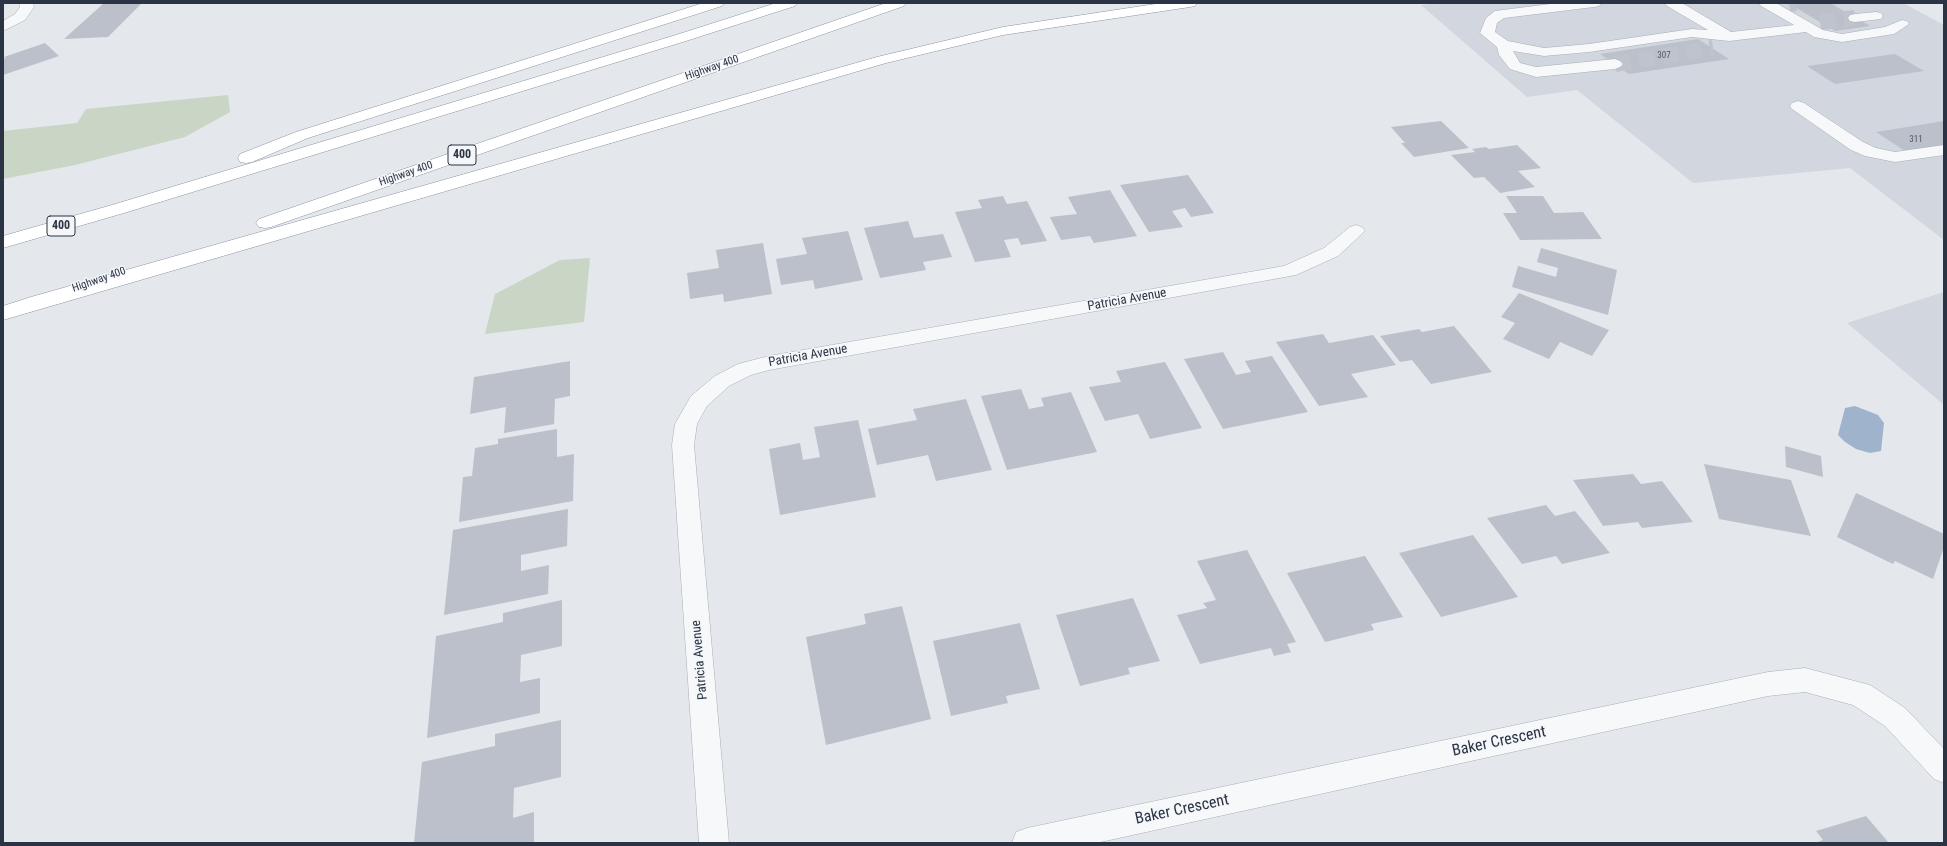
<!DOCTYPE html>
<style>
body{margin:0}
#map{position:relative;width:1947px;height:846px;overflow:hidden;background:#e4e7ec;font-family:"Roboto Condensed",sans-serif}
canvas{display:block}
.frame{position:absolute;inset:0;border:4px solid #2b3445;pointer-events:none}
</style>
<div id="map">
<canvas width="1947" height="846"></canvas>
<div class="frame"></div>
</div>
<script>
const context = document.querySelector('canvas').getContext('2d');
context.lineJoin = 'round';
function paint(path, color) { context.fillStyle = color; context.fill(path, 'evenodd'); }
const shape = rows => new Path2D(rows.map(r => 'M' + r).join(''));
function stroke(path, color, width, dash) { context.strokeStyle = color; context.lineWidth = width; context.lineCap = dash ? 'butt' : 'round'; context.setLineDash(dash || []); context.stroke(path); }
function drawText(font, color, halo, rows, align = 'center') {
  context.font = font + ' "Roboto Condensed",sans-serif'; context.lineWidth = 3; context.setLineDash([]); context.textBaseline = 'middle'; context.strokeStyle = halo; context.fillStyle = color; for (const [text, x, y, turn = 0] of rows) {
    context.save(); context.translate(x, y); context.rotate((+turn || 0) * Math.PI / 180); context.textAlign = isNaN(turn) ? turn : align; if (halo) context.strokeText(text, 0, 0); context.fillText(text, 0, 0); context.restore();
  }
}
paint(shape([
 [1440,3,1903,3,1944,25,1944,240,1850,168,1693,183,1577,90,1527,97,1421,5],
 [1944,292,1944,405,1847,323]
]), '#d2d6de');
paint(shape([
 [228,95,230,112,185,137,75,165,3,179,3,131,77,123,86,109],
 [590,258,584,322,485,334,495,294,560,260]
]), '#c9d6c5');
paint(shape([
 [1855,406,1878,415,1884,423,1881,451,1870,453,1856,449,1845,442,1838,435,1845,408]
]), '#9fb4cc');
paint(shape([
 [104,3,142,3,108,37,64,39],
 [1788,3,1830,3,1870,26,1835,31],
 [1698,39,1729,59,1629,74,1600,54],
 [45,43,59,56,3,75,3,59,6,58,4,57],
 [1895,54,1924,71,1835,84,1807,66],
 [1441,121,1469,148,1414,157,1401,143,1405,143,1391,127],
 [1944,121,1944,149,1931,151,1925,148,1905,151,1876,132],
 [1517,145,1541,168,1518,171,1535,187,1500,193,1484,177,1474,178,1451,155,1475,152,1472,149,1486,147,1489,149],
 [1188,175,1214,213,1191,217,1185,208,1172,211,1183,227,1149,232,1120,185],
 [1110,190,1137,236,1094,243,1090,236,1061,240,1050,217,1077,214,1068,197],
 [1003,196,1007,204,1027,201,1047,241,1021,245,1018,238,1004,240,1011,257,975,262,955,212,982,208,978,200],
 [1506,196,1543,196,1554,213,1583,212,1602,239,1520,240,1503,213,1517,213],
 [908,221,914,238,943,234,952,257,923,262,926,270,880,278,864,228],
 [848,231,863,280,815,289,813,280,781,285,776,259,807,254,802,238],
 [763,243,772,294,724,302,723,294,690,299,687,273,719,268,716,250],
 [1541,248,1617,270,1608,315,1512,287,1518,266,1556,277,1558,268,1537,262],
 [1519,293,1609,330,1592,356,1560,342,1549,359,1503,339,1515,323,1501,317],
 [1454,326,1492,372,1431,384,1412,360,1400,362,1380,336,1419,329,1422,332],
 [1323,334,1329,343,1373,335,1396,365,1351,374,1368,397,1319,406,1276,342],
 [1223,352,1236,375,1251,372,1245,361,1272,356,1308,412,1223,429,1184,359],
 [570,361,570,396,555,399,554,424,504,433,506,407,470,414,474,377],
 [1165,362,1202,428,1150,439,1138,414,1105,421,1089,387,1121,382,1116,371],
 [1021,389,1029,409,1044,406,1041,398,1071,392,1097,452,1007,470,981,396],
 [966,399,992,470,936,481,928,455,877,465,868,429,917,420,913,409],
 [858,420,876,497,780,515,769,449,800,443,803,460,820,457,814,427],
 [557,429,557,457,574,454,573,501,459,522,463,477,472,476,475,448,498,444,498,439],
 [1785,446,1821,456,1823,477,1786,467],
 [1704,464,1791,480,1811,536,1719,519],
 [1633,474,1641,484,1662,481,1693,522,1642,528,1638,522,1603,526,1573,480],
 [1856,493,1944,534,1944,547,1933,579,1895,561,1893,564,1837,537],
 [1546,505,1555,516,1575,511,1610,553,1562,564,1556,556,1522,564,1487,518],
 [568,509,567,546,521,555,521,571,549,565,548,594,444,615,453,530],
 [1473,535,1518,597,1441,617,1399,553],
 [1247,550,1296,642,1287,644,1291,652,1274,656,1271,648,1200,664,1177,615,1207,608,1203,603,1216,600,1197,561],
 [1365,556,1403,617,1371,624,1374,630,1325,642,1287,573],
 [1133,598,1160,661,1128,668,1130,674,1080,686,1056,615],
 [562,600,562,646,521,655,520,682,540,678,540,713,427,738,436,636,503,622,503,613],
 [902,606,931,719,826,745,806,637,866,624,864,614],
 [1020,623,1040,689,1006,696,1008,703,951,716,933,641],
 [561,720,561,777,514,788,513,818,534,812,534,843,414,843,422,762,495,746,495,734],
 [1866,816,1889,843,1815,843,1823,840,1816,831]
]), '#bbc0ca');
stroke(shape([
 [1789,4,1796,3],
 [1820,22,1855,18],
 [1615,64,1713,48]
]), '#bfc3cb', 16, [16, 8]);
const minor = shape([
 [19,3,33,3,34,7,25,20,3,31,3,21,15,14,20,7,19,3],
 [1558,3,1601,3,1599,6,1594,7,1504,18,1497,23,1495,32,1508,41,1544,48,1589,44,1692,29,1708,30,1667,6,1665,3,1682,3,1731,32,1794,25,1761,6,1759,3,1776,3,1823,30,1842,34,1885,27,1902,20,1907,21,1909,24,1894,34,1842,42,1814,37,1806,32,1729,41,1692,37,1589,52,1544,56,1513,51,1520,63,1536,67,1615,59,1620,61,1623,64,1620,67,1615,69,1536,77,1510,69,1499,55,1497,47,1480,33,1486,18,1495,11,1558,3],
 [1876,12,1881,13,1883,16,1881,19,1855,22,1850,21,1848,18,1850,15,1855,14,1876,12],
 [1798,101,1804,103,1863,142,1876,148,1895,152,1944,145,1944,155,1895,162,1865,156,1851,150,1792,109,1790,106,1792,103,1798,101],
 [1356,225,1362,227,1365,231,1338,256,1296,275,769,370,751,375,729,386,707,406,697,424,694,445,729,843,699,843,672,445,675,424,691,396,715,376,738,364,769,356,1284,266,1324,248,1350,227,1356,225],
 [1805,668,1870,685,1905,708,1944,749,1944,783,1934,779,1885,726,1853,705,1805,692,1768,696,1096,843,1012,843,1016,832,1027,828,1768,672,1805,668]
]);
const highway = shape([
 [703,3,724,3,722,6,308,138,252,162,246,163,240,162,238,158,240,154,296,132,703,3],
 [776,3,797,3,795,6,686,41,124,213,3,248,3,236,112,205,676,35,776,3],
 [886,3,906,3,904,6,271,227,265,228,259,227,256,223,259,219,886,3],
 [1162,3,1197,3,1195,6,1190,7,1003,35,886,63,3,320,3,306,31,297,877,57,1003,27,1162,3]
]);
stroke(minor, '#a9aeb7', 1);
stroke(highway, '#8b94a3', 1);
paint(minor, '#f7f8fa');
paint(highway, '#fff');
drawText('9px', '#4f5766', null, [
 ["307",1664,56],
 ["311",1916,140]
]);
drawText('11px', '#2b3445', '#f4f6f9', [
 ["Highway 400",712,68,-19],
 ["Highway 400",406,174,-19],
 ["Highway 400",99,280,-19]
]);
for (const [x, y, w] of [
 [462,155,28],
 [61,226,28]
]) { const box = new Path2D(); box.roundRect(x - w / 2, y - 10, w, 20, 3); context.fillStyle = '#f4f6f9'; context.fill(box); stroke(box, '#2b3445', 1); }
drawText('bold 12px', '#2b3445', null, [
 ["400",462,155],
 ["400",61,226]
]);
drawText('13px', '#2b3445', '#f4f6f9', [
 ["Patricia Avenue",1127,300,-10],
 ["Patricia Avenue",808,356,-10],
 ["Patricia Avenue",700,660,-95]
]);
drawText('16px', '#2b3445', '#f4f6f9', [
 ["Baker Crescent",1499,742,-12],
 ["Baker Crescent",1182,810,-12]
]);
</script>
